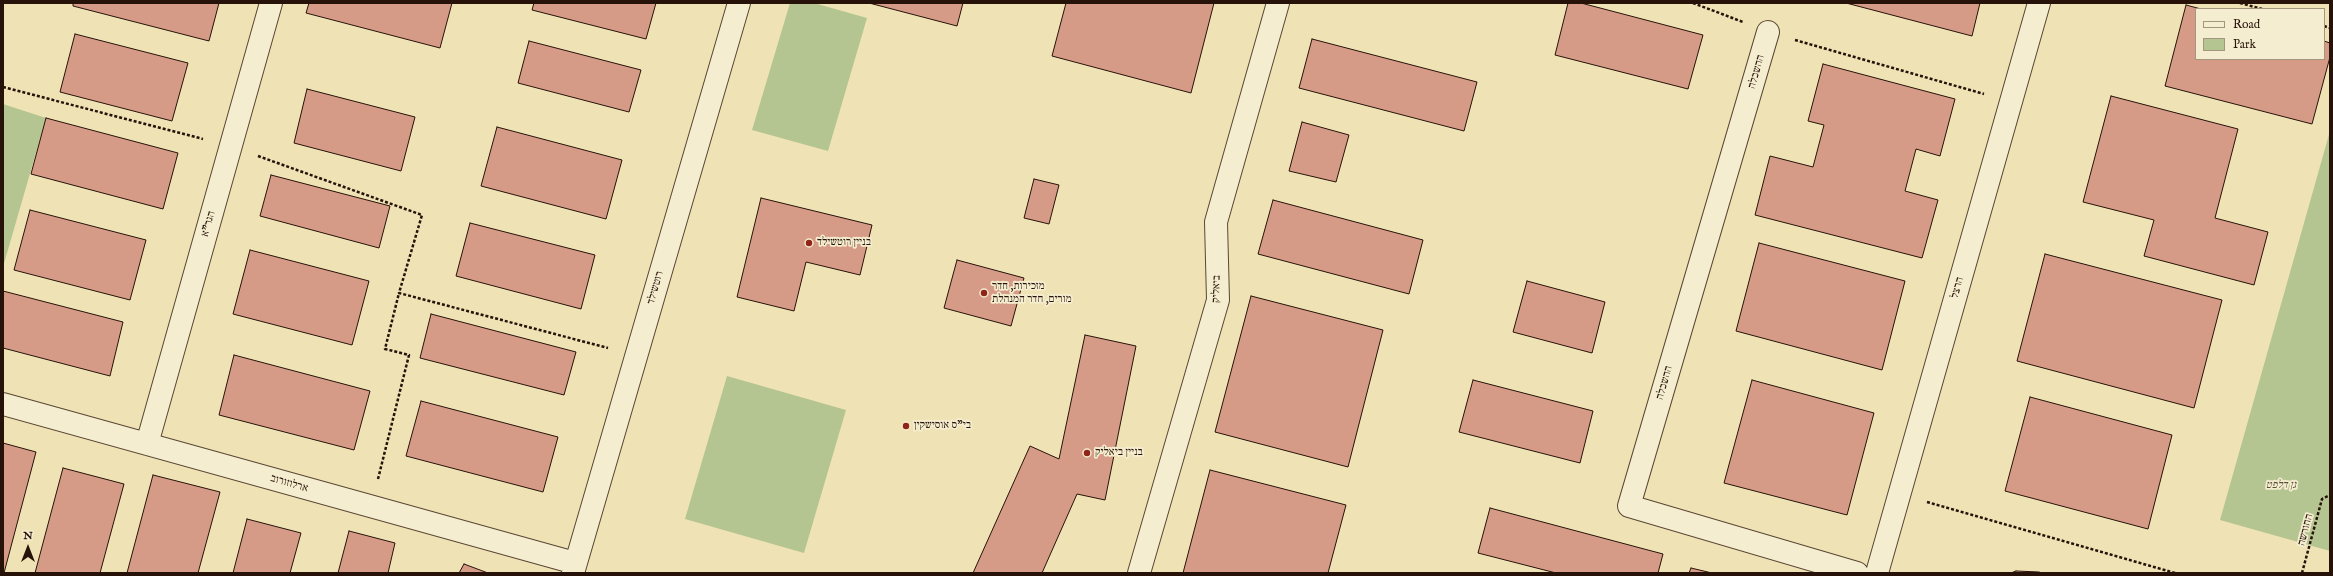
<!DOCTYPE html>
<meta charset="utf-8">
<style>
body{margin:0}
#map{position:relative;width:2333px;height:576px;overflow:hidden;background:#efe3b5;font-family:"IM FELL English",serif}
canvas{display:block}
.frame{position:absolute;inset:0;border:4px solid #271209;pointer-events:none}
.legend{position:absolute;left:2195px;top:8px;width:130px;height:52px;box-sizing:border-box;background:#f5edcf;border:1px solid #a39580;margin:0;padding:5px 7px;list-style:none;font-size:12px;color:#271209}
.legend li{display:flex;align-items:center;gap:8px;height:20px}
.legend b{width:20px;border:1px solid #a39580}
.north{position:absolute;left:8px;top:528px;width:40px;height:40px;-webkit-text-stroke:3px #f5edcf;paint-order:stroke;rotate:0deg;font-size:11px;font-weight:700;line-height:16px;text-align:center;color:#271209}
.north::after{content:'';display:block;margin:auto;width:14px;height:18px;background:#271209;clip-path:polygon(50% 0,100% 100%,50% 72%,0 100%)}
</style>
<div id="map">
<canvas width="2333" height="576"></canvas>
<div class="frame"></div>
<ul class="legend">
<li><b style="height:5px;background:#f5edcf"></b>Road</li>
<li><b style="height:11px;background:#b4c591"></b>Park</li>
</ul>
<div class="north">N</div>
</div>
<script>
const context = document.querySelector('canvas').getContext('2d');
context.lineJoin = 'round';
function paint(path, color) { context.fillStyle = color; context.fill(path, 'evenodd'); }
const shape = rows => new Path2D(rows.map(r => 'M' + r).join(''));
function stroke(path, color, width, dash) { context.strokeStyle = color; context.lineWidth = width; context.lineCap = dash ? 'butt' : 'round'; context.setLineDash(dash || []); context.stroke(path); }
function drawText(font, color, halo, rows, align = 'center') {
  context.font = font + ' "IM FELL English","Frank Ruhl Libre",serif'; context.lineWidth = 3.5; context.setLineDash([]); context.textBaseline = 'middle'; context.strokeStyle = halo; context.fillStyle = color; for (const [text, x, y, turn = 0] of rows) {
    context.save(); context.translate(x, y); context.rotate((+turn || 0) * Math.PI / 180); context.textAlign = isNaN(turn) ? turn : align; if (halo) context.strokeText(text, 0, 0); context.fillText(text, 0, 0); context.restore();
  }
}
paint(shape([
 [790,3,814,3,867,18,828,151,752,130],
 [3,104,46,118,3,267],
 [2330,131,2330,551,2220,520],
 [727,376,846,410,804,553,685,519]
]), '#b4c591');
const building = shape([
 [73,3,219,3,209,41,73,6,73,3],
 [309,3,452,3,440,48,306,13,309,3],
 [534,3,656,3,646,39,532,10,534,3],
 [869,3,963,3,957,26,869,3],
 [1066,3,1214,3,1191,93,1052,56,1066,3],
 [1568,3,1581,3,1703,35,1688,89,1555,55,1568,3],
 [1846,3,1980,3,1972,36,1846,3],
 [2186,5,2201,9,2196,9,2196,59,2324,59,2324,41,2330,43,2330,57,2312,124,2165,86,2186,5],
 [75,34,188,63,172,121,60,92,75,34],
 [1312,39,1477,82,1464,131,1299,88,1312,39],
 [529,41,641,70,629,112,518,83,529,41],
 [1823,64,1955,99,1940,156,1916,149,1905,191,1938,200,1922,258,1755,215,1770,156,1813,167,1824,125,1808,121,1823,64],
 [307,89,415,117,401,171,294,143,307,89],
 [2111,96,2238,129,2215,218,2268,232,2254,285,2144,256,2154,220,2083,202,2111,96],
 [46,118,178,153,163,209,31,174,46,118],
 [1302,122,1349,135,1336,182,1289,171,1302,122],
 [497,127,622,160,606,219,481,186,497,127],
 [271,175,390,206,379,248,260,216,271,175],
 [1034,179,1059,185,1049,224,1024,218,1034,179],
 [761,198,872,225,860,275,806,262,794,311,737,297,761,198],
 [1273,200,1423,240,1409,294,1258,254,1273,200],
 [30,210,146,240,130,300,14,270,30,210],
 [470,223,595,255,581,309,456,276,470,223],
 [1759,243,1905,281,1882,370,1736,331,1759,243],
 [250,250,369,281,352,345,233,314,250,250],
 [2045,254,2222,300,2194,408,2017,361,2045,254],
 [957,260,1024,278,1011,326,944,308,957,260],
 [1527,281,1605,302,1592,353,1513,332,1527,281],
 [3,291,123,322,110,376,3,348,3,291],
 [1251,296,1383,330,1348,467,1215,432,1251,296],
 [431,314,576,352,564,395,420,358,431,314],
 [1085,335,1136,346,1105,500,1077,494,1042,573,973,573,1030,446,1059,459,1085,335],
 [234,355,370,391,354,450,219,415,234,355],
 [1473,380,1593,411,1580,463,1459,432,1473,380],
 [1752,380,1874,413,1847,515,1724,483,1752,380],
 [2030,397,2172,435,2148,529,2005,491,2030,397],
 [421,401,558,437,543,492,406,456,421,401],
 [3,443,36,452,4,573,3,573,3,443],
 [63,468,124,484,100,573,35,573,63,468],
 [1210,470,1346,505,1328,573,1183,573,1210,470],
 [153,475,220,492,198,573,127,573,153,475],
 [1490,508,1663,554,1658,573,1556,573,1478,553,1490,508],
 [247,519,301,533,290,573,233,573,247,519],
 [349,531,395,543,388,573,338,573,349,531],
 [464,564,488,573,459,573,464,564],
 [1691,568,1712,573,1689,573,1691,568],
 [2016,571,2039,572,2042,573,2011,573,2016,571]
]);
paint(building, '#d59b87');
stroke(building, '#271209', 1);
const minor = shape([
 [1768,32,1629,506,1857,573],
 [3,404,575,563],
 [147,444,271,3],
 [573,573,739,3],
 [1139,573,1218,300,1216,222,1278,3],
 [1877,573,2039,3]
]);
stroke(minor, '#594634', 24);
stroke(shape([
 [1693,3,1743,22],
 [2240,3,2262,9],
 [2324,26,2330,28],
 [1795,40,1984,94],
 [3,87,203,139],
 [258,156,422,215,399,293,608,348],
 [378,479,409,355,385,349,399,293],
 [1927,502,2175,573],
 [2302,573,2322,499,2330,495]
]), '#271209', 2.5, [3, 2]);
stroke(minor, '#f5edcf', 22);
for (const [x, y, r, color] of [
 [809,243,4,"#8f2418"],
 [984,293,4,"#8f2418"],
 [906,426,4,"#8f2418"],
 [1087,453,4,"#8f2418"]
]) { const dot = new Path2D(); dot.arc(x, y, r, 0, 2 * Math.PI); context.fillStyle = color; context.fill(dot); stroke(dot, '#f5edcf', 1.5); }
drawText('11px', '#271209', '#f5edcf', [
 ["ההשכלה",1757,72,-74],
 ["הגר\"א",209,224,-74],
 ["רוטשילד",656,288,-74],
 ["הרצל",1958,288,-74],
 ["ביאליק",1217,289,-88],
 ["ההשכלה",1665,383,-74],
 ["ארלוזורוב",289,484,16],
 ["החורשה",2306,530,-75]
]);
drawText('11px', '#271209', '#f5edcf', [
 ["בניין רוטשילד",817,243],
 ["מזכירות, חדר",992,287],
 ["מורים, חדר המנהלת",992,300],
 ["בי\"ס אוסישקין",914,426],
 ["בניין ביאליק",1095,453]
], 'left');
drawText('italic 11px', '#585139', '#f5edcf', [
 ["גן דלפט",2281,486]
]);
</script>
